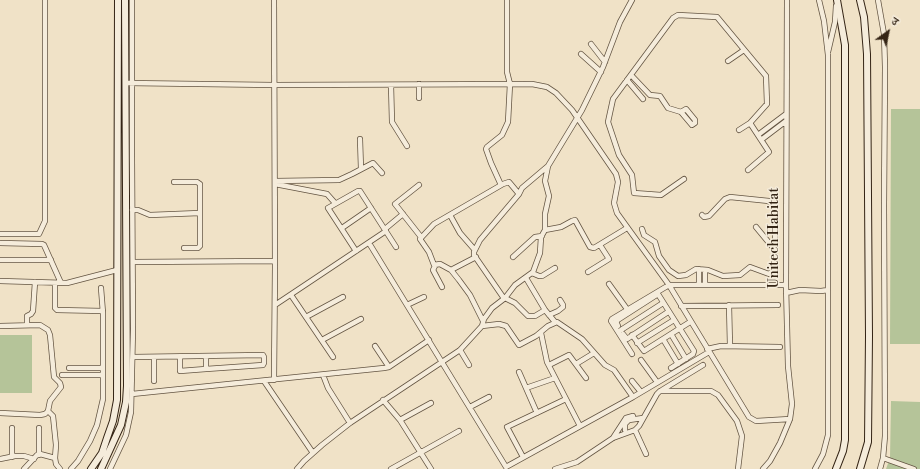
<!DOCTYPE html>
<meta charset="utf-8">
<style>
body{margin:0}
#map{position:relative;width:920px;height:469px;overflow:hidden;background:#f0e2c7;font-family:"Libre Bodoni","Noto Serif Devanagari",serif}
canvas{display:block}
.north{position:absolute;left:868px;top:12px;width:40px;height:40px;-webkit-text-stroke:3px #f5ecdb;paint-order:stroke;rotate:33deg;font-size:11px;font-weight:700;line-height:16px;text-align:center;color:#342415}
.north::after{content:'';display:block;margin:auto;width:14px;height:18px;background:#342415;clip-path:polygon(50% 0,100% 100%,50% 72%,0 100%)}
</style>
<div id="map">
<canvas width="920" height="469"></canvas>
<div class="north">उ</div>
</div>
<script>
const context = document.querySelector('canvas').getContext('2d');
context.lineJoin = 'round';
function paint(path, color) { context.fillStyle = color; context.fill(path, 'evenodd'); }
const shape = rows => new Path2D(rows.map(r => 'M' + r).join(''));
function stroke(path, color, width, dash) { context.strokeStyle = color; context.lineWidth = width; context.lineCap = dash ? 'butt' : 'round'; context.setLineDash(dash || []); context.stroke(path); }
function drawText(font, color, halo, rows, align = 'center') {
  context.font = font + ' "Libre Bodoni",serif'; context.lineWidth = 3; context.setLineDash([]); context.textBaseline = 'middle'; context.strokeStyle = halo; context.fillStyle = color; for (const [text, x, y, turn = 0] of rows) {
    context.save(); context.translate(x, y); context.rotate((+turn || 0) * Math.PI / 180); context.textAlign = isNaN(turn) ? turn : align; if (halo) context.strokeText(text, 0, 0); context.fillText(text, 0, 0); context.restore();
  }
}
paint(shape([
 [891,109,920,109,920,344,890,344],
 [0,335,32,335,32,393,0,393],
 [891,401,920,402,920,469,886,469,890,458]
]), '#b5c499');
const street = shape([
 [274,0,275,266,274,380],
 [878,0,884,34,885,67,884,206,885,436,883,458,880,469],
 [591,44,605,62],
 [828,52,835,22,836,6],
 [581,54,601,72],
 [728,61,744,50],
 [631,75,650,95,660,96,668,108,681,112,692,125,695,123,695,120,686,109,681,112],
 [627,80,643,99],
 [126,83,274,85,532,84,547,87,556,93,572,110,616,174,618,182,614,203,617,213,669,285,749,417,756,421,790,419],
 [391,85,392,122,407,146],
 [419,98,419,84],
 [739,130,750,123],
 [758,135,786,114],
 [360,139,361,169],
 [761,140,786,121],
 [684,179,661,195,634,193,632,175,619,155,608,122,613,99,673,18,678,15,717,17,766,76,767,104,750,123,769,152,748,170],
 [275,181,339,180,352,174,373,163,382,173],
 [174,182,197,182,200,184,200,246,198,248,184,248],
 [275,184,327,194,335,203],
 [419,185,395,204,421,237],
 [501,185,491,163,486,149,487,147,502,135,508,122,510,84,507,72,507,0],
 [132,210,138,210,150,215,200,213],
 [450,215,460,233,474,249],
 [756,227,775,250],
 [342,228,371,208],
 [385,229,403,214],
 [642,229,644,235,655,242,659,256,669,270,678,276,686,275,696,269,708,270,723,276,740,275,750,267,769,274,774,270,775,267,775,219,773,207,769,201,730,197,725,199,709,216,704,217,702,215],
 [545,230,561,227,572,221,575,220,590,247,594,248,627,228],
 [0,234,39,234,45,221,45,0],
 [0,243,42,244,44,245,61,283],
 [369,243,506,467,633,397,709,352],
 [356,251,328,208,358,191,360,191,396,247],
 [513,257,535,237,542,236],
 [0,260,51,260],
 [133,262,275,261],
 [435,266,433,270,442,287],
 [451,270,476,257],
 [588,272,609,259,600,245],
 [532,273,539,276,542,276,555,268],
 [526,278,545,310,555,322],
 [0,281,67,283,117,270],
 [55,283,55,308,57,310,103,311],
 [609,284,627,309],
 [699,284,699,269],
 [705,285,705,270],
 [786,293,800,290,821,291,828,290],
 [291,295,333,357],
 [275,305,386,231],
 [407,305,424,297],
 [729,305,730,346],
 [681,306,778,305],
 [545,310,535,316,528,316,515,303,503,297,474,255,474,252,480,240,519,194,522,188,548,166],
 [549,315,558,311,563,307,563,305,560,300],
 [306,317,343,297],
 [483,321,470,295,459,280,451,270,440,264,434,265,429,252,420,239,434,224,503,184,509,182,519,194],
 [27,325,27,316,31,314,33,311,35,282],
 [0,326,40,325,48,330,50,335,54,377,60,383,61,387,50,401,48,411,45,414,40,415,0,413],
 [482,326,499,324,506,326,519,345,536,336,548,326,557,322,582,339,605,365,614,370,633,397],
 [618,326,616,321,658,294,694,351,693,354,671,368],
 [621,330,663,303],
 [541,333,547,362,580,426],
 [623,334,627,339,668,312],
 [671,334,686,359],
 [632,335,644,351,690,322],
 [663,339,678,364],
 [322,340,361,319],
 [637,343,674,320],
 [375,346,389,367],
 [707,349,721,346,780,347],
 [460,350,469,365],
 [632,354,611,321,612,319,669,285,786,285],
 [133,357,263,355,264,357,264,363,263,365,206,369,206,357],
 [180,357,180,371,206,369],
 [641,360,657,382],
 [576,364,594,353],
 [549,365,569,355,586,378],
 [69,368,102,368],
 [519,372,537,413],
 [62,375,103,375],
 [323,375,328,388,350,423],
 [154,381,154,357],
 [264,381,313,453],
 [632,381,641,392],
 [526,388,555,378],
 [662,390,703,365],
 [132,394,384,368,389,367,429,340],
 [383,400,400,420,431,469],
 [470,407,489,397],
 [48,411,53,416,56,445,55,458,56,464,60,469],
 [400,420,431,403],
 [12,428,12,457],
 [625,430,625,424,629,420,643,418],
 [635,430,646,454],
 [613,438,626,418,633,416],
 [39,455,39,428],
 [523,457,507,427,566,399],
 [883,458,914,469],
 [0,459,15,456,24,456,34,459],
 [24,469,37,455,40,454,55,458],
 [71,469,78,461,90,441,97,425,103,399,103,313,101,288],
 [110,469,126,435,131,412,133,329,132,158,132,0],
 [297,469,304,461,322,445,350,423,460,350,482,326,484,319,492,308,505,298,515,285,533,272,540,253,541,237,545,230,545,214,549,196,545,181,548,166,582,110,603,67,620,22,632,0],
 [391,469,459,431],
 [555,469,577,462,613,438,635,430,639,426,657,394,660,391,711,391,718,395,737,421,742,436,738,469],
 [763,469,770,461,780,443,790,419,792,404,788,366,786,285,787,0],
 [815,469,823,454,828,435,828,55,824,21,819,0]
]);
const secondary = shape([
 [91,469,102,453,107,438,113,421,117,400,118,0],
 [101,469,121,425,126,402,127,386,125,0],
 [836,469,843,451,845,440,845,45,837,0],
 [860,469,868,442,869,336,867,54,864,17,860,0]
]);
stroke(street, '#635442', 6);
stroke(secondary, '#342415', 8);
stroke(street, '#f5ecdb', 4.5);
stroke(secondary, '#f5ecdb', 6);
drawText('14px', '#342415', '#f5ecdb', [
 ["Unitech Habitat",775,238,-90]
]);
</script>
